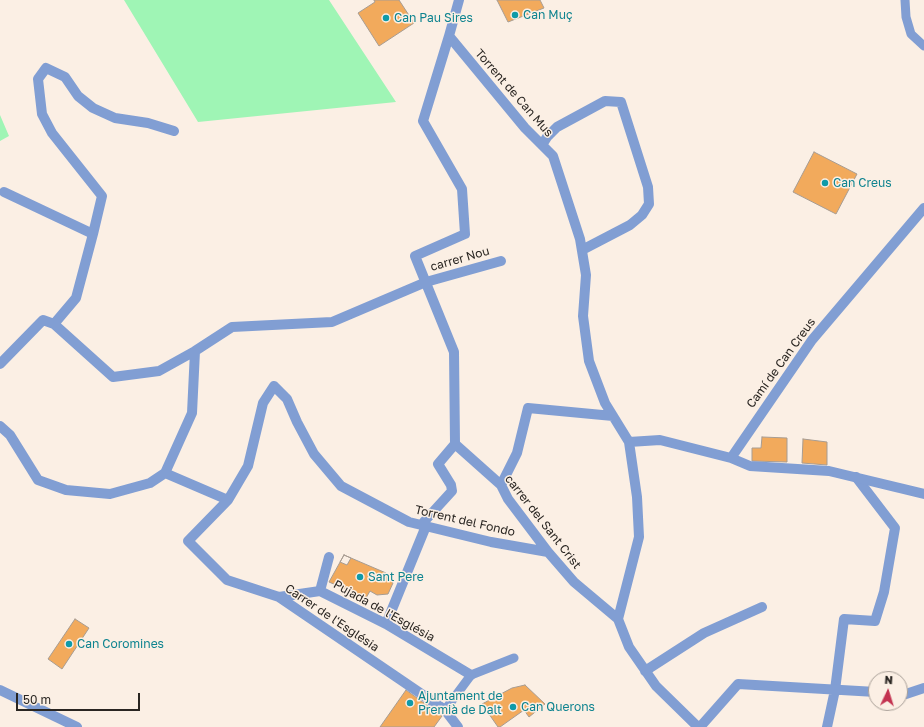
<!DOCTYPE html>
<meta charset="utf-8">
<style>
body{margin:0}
#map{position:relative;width:924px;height:727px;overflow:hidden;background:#fbefe4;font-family:"Golos Text",sans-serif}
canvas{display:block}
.north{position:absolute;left:868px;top:671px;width:40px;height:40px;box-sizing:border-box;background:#fbefe4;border:1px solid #a79e96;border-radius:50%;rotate:4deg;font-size:11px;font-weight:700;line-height:16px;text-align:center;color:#292521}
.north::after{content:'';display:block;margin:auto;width:14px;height:18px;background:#c33350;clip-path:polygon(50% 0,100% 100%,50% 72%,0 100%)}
.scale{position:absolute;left:16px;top:693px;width:124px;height:18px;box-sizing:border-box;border:2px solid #292521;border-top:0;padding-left:5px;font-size:12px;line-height:14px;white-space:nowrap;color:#292521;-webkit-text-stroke:3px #fbefe4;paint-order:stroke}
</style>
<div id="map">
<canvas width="924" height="727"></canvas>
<div class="north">N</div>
<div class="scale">50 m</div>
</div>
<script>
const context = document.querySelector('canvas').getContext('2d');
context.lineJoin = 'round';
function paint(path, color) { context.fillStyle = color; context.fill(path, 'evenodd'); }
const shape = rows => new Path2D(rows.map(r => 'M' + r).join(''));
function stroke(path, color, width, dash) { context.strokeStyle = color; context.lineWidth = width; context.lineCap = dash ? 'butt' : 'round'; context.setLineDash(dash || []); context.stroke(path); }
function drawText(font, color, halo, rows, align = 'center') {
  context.font = font + ' "Golos Text",sans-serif'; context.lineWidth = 3; context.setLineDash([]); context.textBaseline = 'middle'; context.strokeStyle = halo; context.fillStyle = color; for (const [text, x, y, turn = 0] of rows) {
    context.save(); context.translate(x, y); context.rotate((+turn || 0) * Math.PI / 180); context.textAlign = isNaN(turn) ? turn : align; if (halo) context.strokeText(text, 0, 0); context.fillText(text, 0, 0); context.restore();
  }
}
paint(shape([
 [124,0,329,0,396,102,198,122],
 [0,115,9,136,0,141]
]), '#9ff5b5');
const building = shape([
 [374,0,399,0,414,23,379,46,358,13,375,2,374,0],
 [497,0,540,0,544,8,508,22,497,0],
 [814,152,857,174,836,214,793,192,814,152],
 [762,437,787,438,787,462,752,461,752,448,761,448,762,437],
 [803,439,827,442,827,465,802,463,803,439],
 [344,555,386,573,393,583,388,594,377,595,370,591,366,598,329,582,344,555],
 [344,555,351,558,347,565,340,562,344,555],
 [75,619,89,628,62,669,48,659,75,619],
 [525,685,545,704,529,717,524,710,500,727,498,727,482,704,512,688,525,685],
 [406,690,442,716,434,727,380,727,406,690]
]);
paint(building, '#f2aa5c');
stroke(building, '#a79c92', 1);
stroke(shape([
 [905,0,906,17,911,34,924,46],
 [445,710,471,675,514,658]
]), '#819ed3', 9);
stroke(shape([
 [426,282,501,261],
 [835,690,844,619,875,621,884,592,895,528,856,477]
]), '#819ed3', 10);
stroke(shape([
 [459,0,449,36,525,128,553,156,580,239,586,275,583,316,589,361,605,403,629,442,637,497,639,537,618,619],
 [449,36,423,121,462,189,465,234,415,256,454,352,455,444,501,485,508,499,548,552,574,582,618,619,629,647,656,686,698,727],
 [542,145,547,137,557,127,605,101,621,102,648,187,649,204,642,215,630,225,582,250],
 [4,192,93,234],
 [54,324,76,298,93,234,102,196,52,133,42,114,38,79,46,68,65,77,78,96,93,108,115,118,148,123,174,131],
 [0,364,43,320,54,324,113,377,159,371,195,351],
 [0,426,10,435,38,480,66,490,110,494,150,483,165,473,192,413,195,351,232,327,332,322,426,282],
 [629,442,660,440,731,458,812,340,924,208],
 [731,458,750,466,829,471,924,494],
 [165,473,228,500,248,466,263,403,274,386,287,399,297,422,314,454,341,486,409,522,491,542,548,552],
 [501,485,517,453,528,408,613,416],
 [228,500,188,541,227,580,279,597,445,710,458,727],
 [421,525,452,491,451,485,438,464,455,444],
 [320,591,329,557],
 [279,597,320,591,386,624,471,675],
 [386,624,426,526],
 [645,671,704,633,762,607],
 [0,690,77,727],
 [900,694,906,694,924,688],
 [700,727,738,684,876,692],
 [827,727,835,690]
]), '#819ed3', 10);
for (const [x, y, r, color] of [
 [515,15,4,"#0f9aa8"],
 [386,18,4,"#0f9aa8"],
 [825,183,4,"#0f9aa8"],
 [360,577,4,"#0f9aa8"],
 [69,644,4,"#0f9aa8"],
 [410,703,4,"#0f9aa8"],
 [513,707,4,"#0f9aa8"]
]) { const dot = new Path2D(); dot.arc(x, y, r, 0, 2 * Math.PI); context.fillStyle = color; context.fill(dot); stroke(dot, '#fbefe4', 1.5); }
drawText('12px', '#0d838f', '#fbefe4', [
 ["Can Muç",523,15],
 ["Can Pau Sires",394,18],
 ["Can Creus",833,183],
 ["Sant Pere",368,577],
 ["Can Coromines",77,644],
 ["Ajuntament de",418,696],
 ["Premià de Dalt",418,710],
 ["Can Querons",521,707]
], 'left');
drawText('12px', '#292521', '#fbefe4', [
 ["Torrent de Can Mus",514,93,49],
 ["carrer Nou",460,259,-16],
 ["Camí de Can Creus",781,363,-54],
 ["Torrent del Fondo",465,521,13],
 ["carrer del Sant Crist",543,522,52],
 ["Pujada de l'Església",384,611,29],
 ["Carrer de l'Església",332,618,34]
]);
</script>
